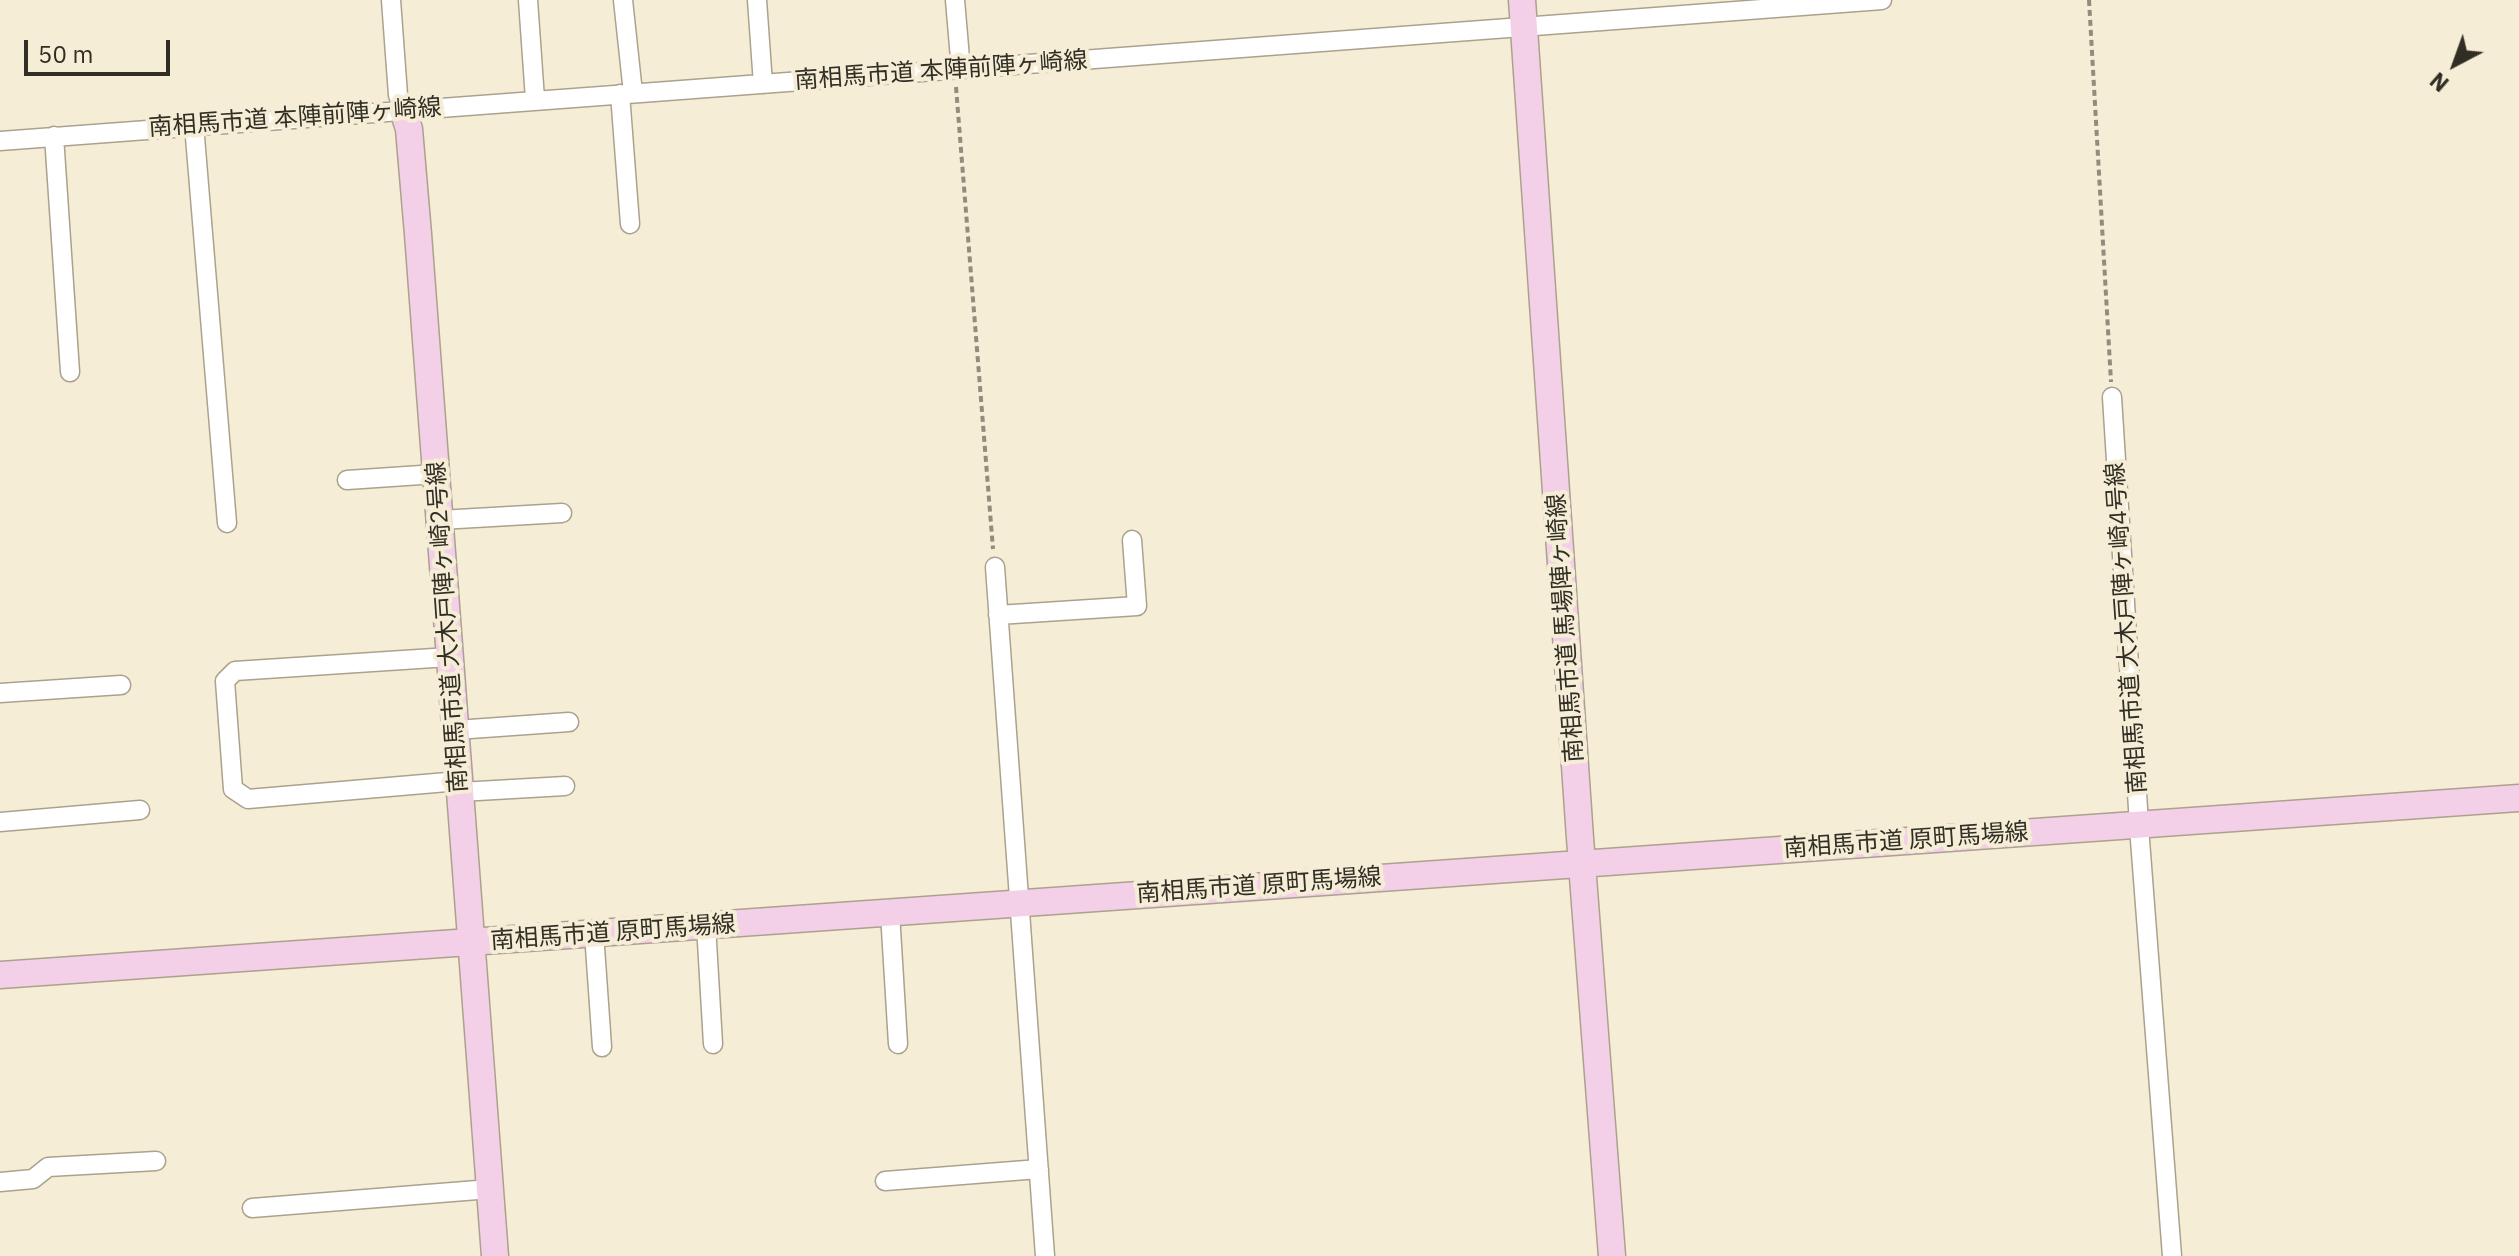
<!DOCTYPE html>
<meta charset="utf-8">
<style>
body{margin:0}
#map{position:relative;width:2519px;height:1256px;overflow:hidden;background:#f5edd6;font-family:"IBM Plex Sans",sans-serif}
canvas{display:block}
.north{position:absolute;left:2415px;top:24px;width:80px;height:80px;-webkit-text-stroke:6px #f5edd6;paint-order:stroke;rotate:221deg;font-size:22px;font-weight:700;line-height:32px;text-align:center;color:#312e25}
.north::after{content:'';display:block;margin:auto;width:28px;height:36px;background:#312e25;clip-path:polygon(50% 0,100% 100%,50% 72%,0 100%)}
.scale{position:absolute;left:24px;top:40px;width:146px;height:36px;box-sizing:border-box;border:4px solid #312e25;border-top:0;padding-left:10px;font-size:24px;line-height:28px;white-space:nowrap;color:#312e25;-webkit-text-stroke:6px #f5edd6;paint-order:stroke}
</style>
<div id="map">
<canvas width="2519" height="1256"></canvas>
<div class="north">N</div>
<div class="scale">50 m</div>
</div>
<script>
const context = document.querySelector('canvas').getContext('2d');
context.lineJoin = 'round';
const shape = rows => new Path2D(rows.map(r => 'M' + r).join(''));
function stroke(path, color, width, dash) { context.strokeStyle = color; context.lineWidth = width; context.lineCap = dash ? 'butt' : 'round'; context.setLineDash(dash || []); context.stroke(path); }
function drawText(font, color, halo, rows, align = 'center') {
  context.font = font + ' "IBM Plex Sans","Noto Sans JP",sans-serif'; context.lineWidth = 8; context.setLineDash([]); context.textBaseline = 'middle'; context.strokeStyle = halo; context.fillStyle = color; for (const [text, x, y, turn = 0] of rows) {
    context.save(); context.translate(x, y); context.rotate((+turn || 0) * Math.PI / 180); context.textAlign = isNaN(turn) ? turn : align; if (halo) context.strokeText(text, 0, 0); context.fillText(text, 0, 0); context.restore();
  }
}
const street = shape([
 [391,0,398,95,403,110],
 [528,0,535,99],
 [623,0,633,93],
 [757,0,763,84],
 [955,0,961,70],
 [620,94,630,224],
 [194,125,227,523],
 [54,136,70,372],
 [0,141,1882,0],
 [2112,397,2140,840,2172,1256],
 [347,480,436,474],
 [440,520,562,513],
 [995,567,1045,1256],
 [998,615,1137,606,1132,540],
 [449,657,235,671,225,681,233,789,248,799,459,781],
 [0,693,121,685],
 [456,730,569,722],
 [460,792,565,786],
 [0,822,140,810],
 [890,913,898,1044],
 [706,925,713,1044],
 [594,933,602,1047],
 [885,1181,1039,1169],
 [0,1182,33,1179,48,1167,156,1161],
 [252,1208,490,1189]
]);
const secondary = shape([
 [1522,0,1580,838,1612,1256],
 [403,110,409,129,418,234,495,1256],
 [0,975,2519,798]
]);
stroke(street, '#aaa28d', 21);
stroke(secondary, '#aaa28d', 29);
stroke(shape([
 [2089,0,2111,382],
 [956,87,993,549]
]), '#918c7c', 4, [6, 4]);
stroke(street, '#fff', 18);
stroke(secondary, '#f4cfe8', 26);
drawText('24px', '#312e25', '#f5edd6', [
 ["南相馬市道 本陣前陣ヶ崎線",941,71,-4],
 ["南相馬市道 本陣前陣ヶ崎線",295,118,-4],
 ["南相馬市道 大木戸陣ヶ崎2号線",448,627,-94],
 ["南相馬市道 馬場陣ヶ崎線",1566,628,-94],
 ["南相馬市道 大木戸陣ヶ崎4号線",2127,628,-94],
 ["南相馬市道 原町馬場線",1906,841,-4],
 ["南相馬市道 原町馬場線",1259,886,-4],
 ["南相馬市道 原町馬場線",613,933,-4]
]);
</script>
